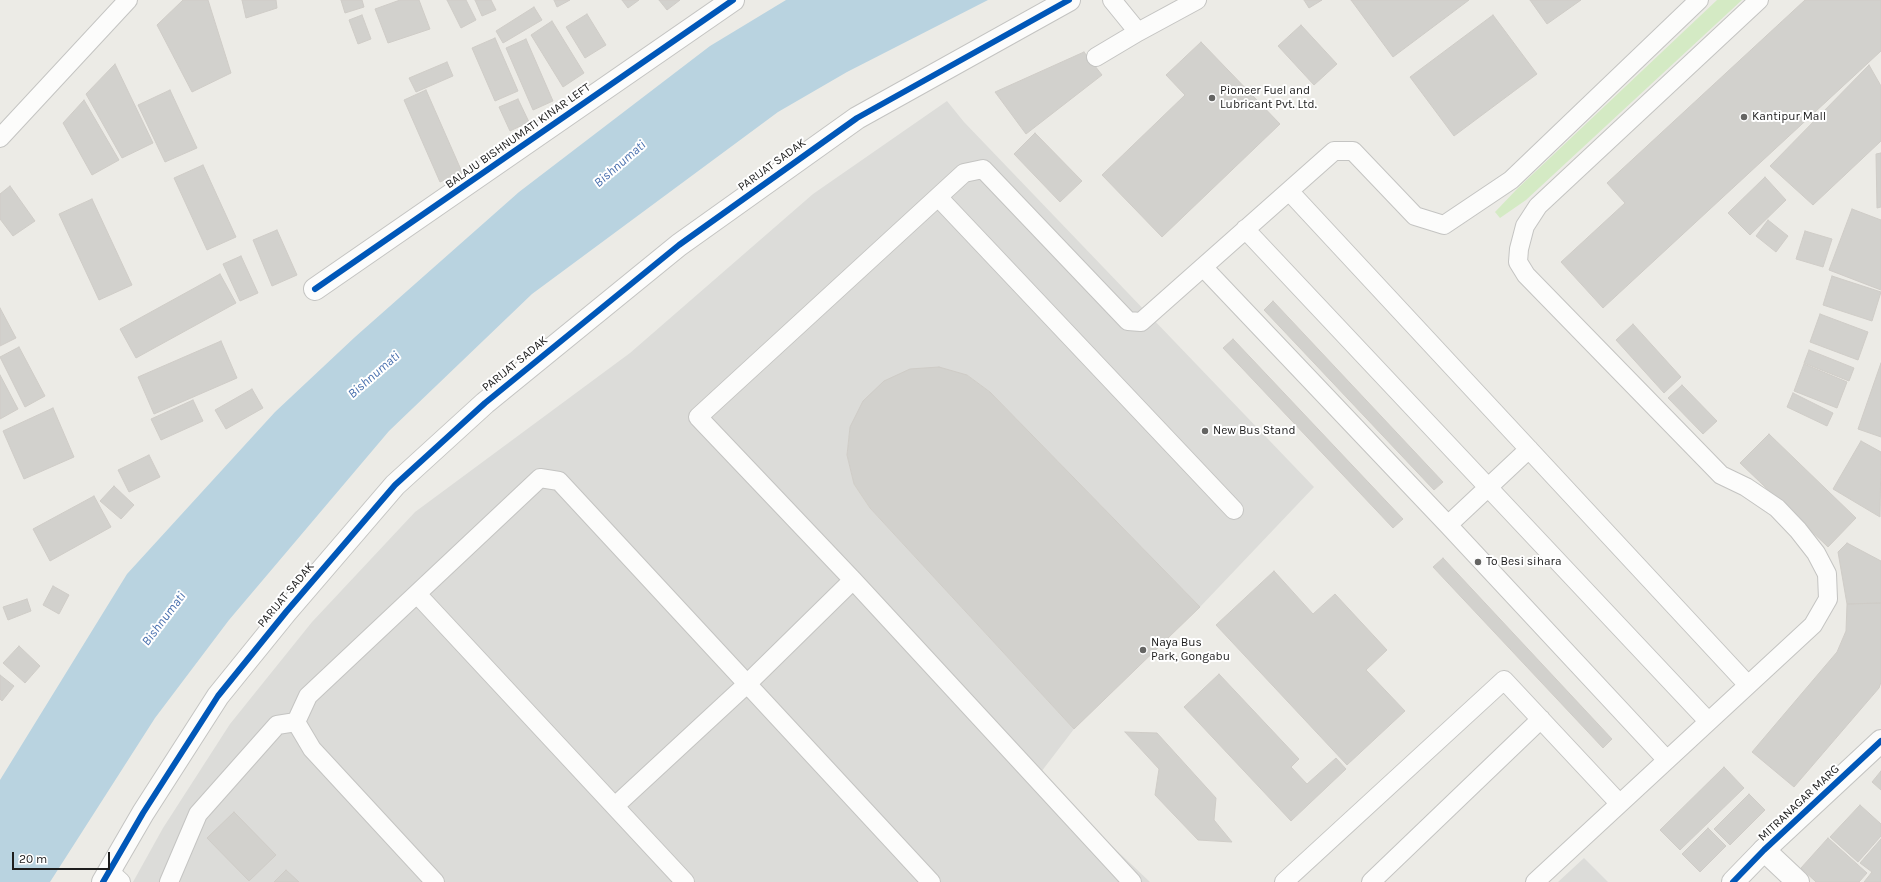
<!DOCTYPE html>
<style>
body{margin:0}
#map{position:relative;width:1881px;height:882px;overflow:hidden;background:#ecebe6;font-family:Karla,sans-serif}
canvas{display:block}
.scale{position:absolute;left:12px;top:852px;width:98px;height:18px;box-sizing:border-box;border:2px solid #1d1d1d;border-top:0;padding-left:5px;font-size:12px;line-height:14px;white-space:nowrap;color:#1d1d1d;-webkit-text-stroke:3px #fff;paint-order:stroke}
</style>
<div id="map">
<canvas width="1881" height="882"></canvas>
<div class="scale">20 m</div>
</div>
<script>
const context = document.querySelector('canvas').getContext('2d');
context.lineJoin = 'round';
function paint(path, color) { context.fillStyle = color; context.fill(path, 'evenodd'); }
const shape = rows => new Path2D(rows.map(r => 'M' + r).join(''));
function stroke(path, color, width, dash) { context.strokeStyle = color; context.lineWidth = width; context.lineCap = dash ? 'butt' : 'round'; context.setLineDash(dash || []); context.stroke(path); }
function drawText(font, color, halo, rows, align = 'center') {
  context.font = font + ' Karla,sans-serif'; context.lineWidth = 4; context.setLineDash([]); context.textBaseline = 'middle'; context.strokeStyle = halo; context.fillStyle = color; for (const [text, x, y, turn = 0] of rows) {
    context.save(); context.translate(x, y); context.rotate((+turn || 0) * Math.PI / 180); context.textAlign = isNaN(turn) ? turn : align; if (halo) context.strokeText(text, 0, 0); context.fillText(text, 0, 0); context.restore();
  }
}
paint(shape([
 [1717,0,1742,0,1526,200,1500,218,1495,212,1517,189]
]), '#d4eac4');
paint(shape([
 [947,101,964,122,1314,487,1200,607,990,392,967,375,850,427,847,455,854,484,870,508,1074,729,1038,776,1150,882,133,882,163,828,230,724,312,622,415,512,630,353,813,194],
 [1584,858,1608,882,1558,882]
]), '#dcdcd9');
paint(shape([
 [786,0,988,0,847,72,778,112,532,294,389,431,229,620,155,718,50,882,0,882,0,780,127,574,275,412,355,337,519,192,710,46]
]), '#b9d3e0');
const building = shape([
 [183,0,208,0,231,73,192,92,157,25,183,0],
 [242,0,276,0,277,8,246,18,242,0],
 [341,0,362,0,364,7,345,13,341,0],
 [400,0,419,0,430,29,388,43,375,9,400,0],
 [447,0,466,0,476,20,461,28,447,0],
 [475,0,491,0,496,10,482,16,475,0],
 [554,0,570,0,557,7,554,0],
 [622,0,639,0,628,8,622,0],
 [659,0,680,0,667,10,659,0],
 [1304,0,1322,0,1309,8,1304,0],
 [1351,0,1469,0,1393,57,1351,0],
 [1530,0,1581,0,1547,24,1530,0],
 [1805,0,1881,0,1881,51,1603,308,1561,262,1625,203,1607,183,1805,0],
 [534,7,542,20,503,43,496,31,534,7],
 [587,14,606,45,585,58,566,27,587,14],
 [362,15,371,39,358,44,349,20,362,15],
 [1493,15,1537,74,1454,136,1410,77,1493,15],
 [552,21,584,73,563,87,531,35,552,21],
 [1301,25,1337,64,1314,85,1278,46,1301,25],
 [495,38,518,91,495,101,472,48,495,38],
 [526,39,553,101,533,110,506,48,526,39],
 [1201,42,1280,124,1162,237,1102,175,1185,95,1166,75,1201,42],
 [1084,52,1102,75,1026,134,995,92,1084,52],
 [447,62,453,76,416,92,409,78,447,62],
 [115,64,153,143,122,158,86,94,115,64],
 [1869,65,1881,86,1881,141,1813,205,1770,166,1869,65],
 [170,90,197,148,165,162,138,105,170,90],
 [426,90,462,172,440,182,404,100,426,90],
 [518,99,529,122,510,131,499,107,518,99],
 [84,100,119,160,92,175,63,123,84,100],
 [1035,133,1082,181,1060,202,1014,154,1035,133],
 [1881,153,1881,207,1877,208,1876,154,1881,153],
 [203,165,236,237,207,250,174,178,203,165],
 [1765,177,1786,200,1750,235,1728,213,1765,177],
 [10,186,35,221,13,236,0,219,0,194,10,186],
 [92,199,132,285,99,300,59,214,92,199],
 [1852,209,1881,220,1881,290,1829,270,1852,209],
 [1768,220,1788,236,1776,252,1756,236,1768,220],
 [277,230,297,275,272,286,253,240,277,230],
 [1805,231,1832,239,1823,267,1796,259,1805,231],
 [241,256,258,293,240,301,223,264,241,256],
 [220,274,236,303,136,358,120,329,220,274],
 [1832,276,1881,292,1872,321,1823,305,1832,276],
 [1273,301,1443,482,1434,490,1264,310,1273,301],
 [0,308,16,338,0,346,0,308],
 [1820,314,1868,332,1858,360,1810,342,1820,314],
 [1633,324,1681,377,1664,393,1616,340,1633,324],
 [1233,339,1403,519,1393,528,1223,348,1233,339],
 [221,341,237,378,154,414,138,377,221,341],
 [19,347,45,396,25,407,0,357,19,347],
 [1809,350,1854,368,1849,381,1804,363,1809,350],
 [1881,363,1881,437,1858,429,1881,363],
 [1804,364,1847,382,1837,408,1794,391,1804,364],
 [939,367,967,375,990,392,1200,607,1074,729,870,508,854,484,847,455,850,427,863,401,884,381,910,369,939,367],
 [0,375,18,409,0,419,0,375],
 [1682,385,1717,421,1703,434,1668,398,1682,385],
 [252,389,263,408,226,429,215,410,252,389],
 [1793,393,1833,413,1827,426,1787,407,1793,393],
 [193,400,203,421,161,440,151,419,193,400],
 [53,408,74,457,24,479,3,431,53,408],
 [1769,434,1856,518,1828,547,1740,463,1769,434],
 [1861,441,1881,452,1880,517,1833,489,1861,441],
 [149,455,160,477,129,492,118,470,149,455],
 [114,486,134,505,121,519,100,501,114,486],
 [94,496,111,527,50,561,33,529,94,496],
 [1847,543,1881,561,1881,603,1847,604,1838,552,1847,543],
 [1443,558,1612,739,1603,748,1433,567,1443,558],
 [1274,571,1313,614,1335,594,1387,650,1366,670,1405,711,1347,765,1216,625,1274,571],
 [53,586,69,595,59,614,43,605,53,586],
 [27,599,31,611,8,620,3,607,27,599],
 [1881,603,1881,682,1879,688,1794,787,1752,752,1837,652,1846,631,1847,604,1881,603],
 [19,646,40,666,25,683,3,663,19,646],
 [1219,674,1299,759,1291,767,1307,784,1336,758,1346,769,1291,821,1184,707,1219,674],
 [0,675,14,686,2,701,0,699,0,675],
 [1125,732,1157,733,1216,798,1214,820,1232,842,1198,840,1155,795,1159,769,1125,732],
 [1724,767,1744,788,1680,850,1660,830,1724,767],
 [1881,771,1881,790,1872,782,1881,771],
 [1749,794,1765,810,1730,845,1714,829,1749,794],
 [1860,805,1881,824,1881,836,1858,862,1830,837,1860,805],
 [234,812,276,855,249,881,207,838,234,812],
 [1708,828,1726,846,1700,872,1682,854,1708,828],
 [1828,838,1867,873,1859,882,1816,882,1801,868,1828,838],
 [1881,839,1881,882,1864,882,1872,872,1860,863,1881,839],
 [286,870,299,882,274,882,286,870]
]);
paint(building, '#d2d1cd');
stroke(building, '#cfccc7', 1);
const service = shape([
 [1112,0,1138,32],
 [1096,57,1138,32,1197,0],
 [0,138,128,0],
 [1289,191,1748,685],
 [939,198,1234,510],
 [1245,229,1708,721],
 [1203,267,1448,525,1666,759],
 [1448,525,1529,449],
 [417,594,685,882],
 [615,806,747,684,853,580],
 [109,871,121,882],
 [169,882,198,814,277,725,296,722],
 [435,882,312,749,296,722,308,696,540,478,559,481,931,882],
 [1132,882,853,580,698,417,964,173,983,169,1128,321,1141,322,1334,151,1353,151,1415,216,1444,225,1511,180,1699,0],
 [1284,882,1504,680,1619,803],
 [1371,882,1541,719],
 [1535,882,1813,625,1828,599,1827,574,1816,553,1798,530,1777,508,1746,487,1721,475,1526,275,1518,262,1519,249,1525,226,1538,206,1759,0]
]);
const minor = shape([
 [315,289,733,0],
 [1764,850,1798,882],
 [103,882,143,813,218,696,286,612,395,485,485,403,679,245,857,118,1069,0]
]);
const tertiary = shape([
 [1733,882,1764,850,1881,741]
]);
stroke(service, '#c4c4c2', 20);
stroke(minor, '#c4c4c2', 24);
stroke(tertiary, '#c4c4c2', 24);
stroke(service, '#fcfcfb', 18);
stroke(minor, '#fcfcfb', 22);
stroke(tertiary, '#fcfcfb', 22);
stroke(shape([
 [315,289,733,0],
 [103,882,143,813,218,696,286,612,395,485,485,403,679,245,857,118,1069,0],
 [1733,882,1764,850,1881,741]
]), '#0057b8', 6);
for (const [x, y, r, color] of [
 [1212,98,4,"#656563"],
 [1744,117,4,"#656563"],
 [1205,431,4,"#656563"],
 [1478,562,4,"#656563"],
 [1143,650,4,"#656563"]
]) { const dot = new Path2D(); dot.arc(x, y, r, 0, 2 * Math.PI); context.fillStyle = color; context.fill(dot); stroke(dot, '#fff', 1.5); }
drawText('12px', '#1d1d1d', '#fff', [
 ["Pioneer Fuel and",1220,91],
 ["Lubricant Pvt. Ltd.",1220,105],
 ["Kantipur Mall",1752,117],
 ["New Bus Stand",1213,431],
 ["To Besi sihara",1486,562],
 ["Naya Bus",1151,643],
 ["Park, Gongabu",1151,657]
], 'left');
drawText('12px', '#1d1d1d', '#fff', [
 ["BALAJU BISHNUMATI KINAR LEFT",518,136,-35],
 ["PARIJAT SADAK",772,165,-36],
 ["PARIJAT SADAK",515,364,-39],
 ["PARIJAT SADAK",286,595,-50],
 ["MITRANAGAR MARG",1799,803,-43]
]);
drawText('italic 13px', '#4970ae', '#fff', [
 ["Bishnumati",620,164,-41],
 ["Bishnumati",374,375,-41],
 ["Bishnumati",164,619,-53]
]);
</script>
